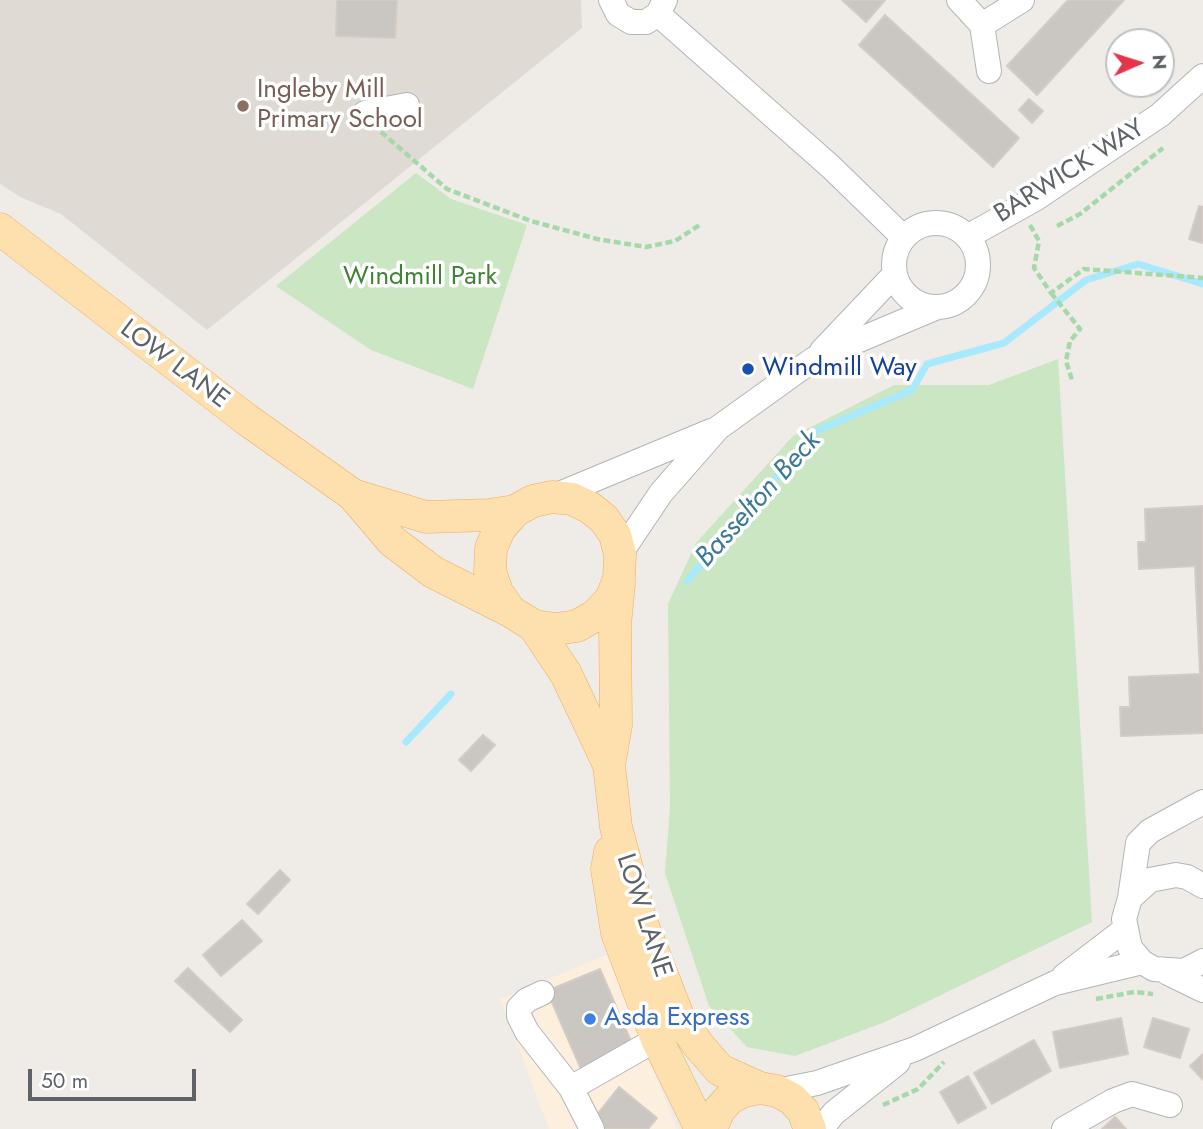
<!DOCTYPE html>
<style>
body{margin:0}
#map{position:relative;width:1203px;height:1129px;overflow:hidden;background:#efebe6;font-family:Jost,sans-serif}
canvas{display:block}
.north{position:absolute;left:1105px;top:28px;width:70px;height:70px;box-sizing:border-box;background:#fff;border:2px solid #bec1c2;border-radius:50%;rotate:87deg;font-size:19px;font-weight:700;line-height:28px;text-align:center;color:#5d6366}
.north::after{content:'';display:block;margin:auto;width:24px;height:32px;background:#e6354b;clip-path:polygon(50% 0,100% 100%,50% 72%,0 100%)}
.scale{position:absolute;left:28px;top:1069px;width:168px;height:32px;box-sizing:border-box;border:4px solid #5d6366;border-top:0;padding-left:9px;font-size:21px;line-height:24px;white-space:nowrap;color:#5d6366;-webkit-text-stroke:5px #fff;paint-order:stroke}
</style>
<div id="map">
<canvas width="1203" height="1129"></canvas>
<div class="north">N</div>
<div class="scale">50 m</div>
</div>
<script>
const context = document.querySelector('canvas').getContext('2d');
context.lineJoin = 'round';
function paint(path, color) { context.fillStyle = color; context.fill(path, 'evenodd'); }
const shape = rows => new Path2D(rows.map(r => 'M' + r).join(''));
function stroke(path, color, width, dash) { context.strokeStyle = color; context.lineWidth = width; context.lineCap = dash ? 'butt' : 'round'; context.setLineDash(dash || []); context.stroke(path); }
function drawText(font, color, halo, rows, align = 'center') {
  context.font = font + ' Jost,sans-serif'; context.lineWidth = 7; context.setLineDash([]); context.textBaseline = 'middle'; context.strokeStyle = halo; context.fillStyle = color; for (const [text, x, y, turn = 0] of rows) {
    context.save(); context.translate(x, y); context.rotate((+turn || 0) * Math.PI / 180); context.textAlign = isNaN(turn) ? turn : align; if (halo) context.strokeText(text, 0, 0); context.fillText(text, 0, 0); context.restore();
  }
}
paint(shape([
 [607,955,677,1129,549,1129,500,999]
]), '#fdefdd');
paint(shape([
 [0,0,581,0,582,28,207,330,61,214,20,197,0,184]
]), '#dfdbd4');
paint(shape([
 [416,173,451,199,527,225,473,389,371,350,276,286],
 [1058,359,1092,922,885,1022,795,1056,747,1047,709,1006,665,873,670,807,668,604,696,543,793,436,894,385,989,385]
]), '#cae6c3');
stroke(shape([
 [687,581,816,431,912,390,927,364,1004,343,1086,280,1138,264,1203,284],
 [406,742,451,694]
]), '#a8e9fd', 7);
const building = shape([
 [337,0,397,0,395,38,336,36,337,0],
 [842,0,885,0,866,22,842,0],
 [1068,0,1124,0,1037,95,1007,66,1068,0],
 [885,15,1019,138,993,167,859,45,885,15],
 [1029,99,1043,111,1032,123,1019,110,1029,99],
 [1199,206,1203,207,1203,243,1189,239,1199,206],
 [1203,506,1203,733,1121,736,1120,707,1130,707,1129,677,1200,674,1195,566,1139,569,1138,542,1146,542,1145,509,1203,506],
 [483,735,495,745,471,771,459,760,483,735],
 [280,870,290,880,258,914,247,904,280,870],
 [242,920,262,941,221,976,203,955,242,920],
 [188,968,242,1020,230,1032,175,981,188,968],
 [600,969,633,1046,581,1069,547,991,600,969],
 [1121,1018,1128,1054,1060,1068,1053,1032,1121,1018],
 [1153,1018,1189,1029,1180,1058,1144,1047,1153,1018],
 [1034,1040,1051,1071,992,1104,974,1073,1034,1040],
 [1203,1054,1203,1080,1190,1066,1203,1054],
 [968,1076,986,1108,958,1123,940,1092,968,1076],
 [619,1087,657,1118,648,1129,600,1129,591,1122,619,1087],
 [1115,1117,1126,1129,1102,1129,1115,1117]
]);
paint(building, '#cac6c2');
stroke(building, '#d4ccc4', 2);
const minor = shape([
 [611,0,618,14,631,22,646,22,658,14,665,0],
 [959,0,982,25,1022,0],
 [658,14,831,167,904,238],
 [982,25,989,71],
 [365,113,407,105],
 '894 265a42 42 0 1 1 84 0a42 42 0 1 1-84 0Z',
 [967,237,1035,199,1160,115,1203,76],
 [822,351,895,274],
 [552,497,711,431],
 [620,554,661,493,718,428,814,359,935,308],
 [1203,886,1187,877,1176,875,1150,880,1130,898,1124,919,1130,948,1142,962,1154,969,1184,971,1203,961],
 [1130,898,1138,843,1150,831,1203,802],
 [1168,973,1203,990],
 [1064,976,1124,930],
 [542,993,527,1000,519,1008,519,1016,527,1032,571,1088],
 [777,1091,817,1083,915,1049,1055,983,1142,962],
 [592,1129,571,1088,657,1039],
 [821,1129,834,1113,898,1062],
 [1064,1129,1113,1101,1132,1094,1170,1105]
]);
const major = shape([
 [0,229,246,419,353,495,392,541,433,572,510,611],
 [353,495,426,517,489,515,515,511,533,501,552,497,572,499,589,507,604,519,615,535,620,554,619,579,611,599,596,615,577,626,556,629,534,626,510,611,497,592,490,571,491,548,500,528,515,511],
 [619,584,615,625,616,725,609,765,616,827,641,921,678,1016,699,1046,720,1070,760,1088],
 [534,626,566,674,609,765],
 [610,852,607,869,617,933,657,1039,701,1129],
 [711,1129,719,1110,730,1098,744,1091,760,1088,777,1091,792,1099,803,1111,810,1129]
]);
stroke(minor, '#b1b5b8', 26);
stroke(major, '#efaa60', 33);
stroke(shape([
 [381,132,447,189,531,221,597,239,646,247,675,241,701,224],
 [1030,225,1039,241,1034,268,1051,293,1084,269,1203,278],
 [1057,226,1080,214,1163,148],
 [1051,293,1080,329,1070,341,1066,361,1072,380],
 [1096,999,1134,992,1153,994],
 [883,1105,918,1089,944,1062]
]), '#a6d8aa', 4.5, [7, 3.5]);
stroke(minor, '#fff', 24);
stroke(major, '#fde0ad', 32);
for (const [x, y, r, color] of [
 [243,106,7,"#8d6e63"],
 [748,369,7,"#1a4fb4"],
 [590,1019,7,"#3f7fe0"]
]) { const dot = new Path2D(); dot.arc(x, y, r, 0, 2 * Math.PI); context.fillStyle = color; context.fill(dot); stroke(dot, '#fff', 2.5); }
drawText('26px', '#785e54', '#fff', [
 ["Ingleby Mill",257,91],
 ["Primary School",257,121]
], 'left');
drawText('26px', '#5d6366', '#fff', [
 ["BARWICK WAY",1070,172,-32],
 ["LOW LANE",174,365,37],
 ["LOW LANE",643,916,72]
]);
drawText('26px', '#428437', '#fff', [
 ["Windmill Park",420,278]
]);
drawText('26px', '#164399', '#fff', [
 ["Windmill Way",762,369]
], 'left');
drawText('26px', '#366cbe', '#fff', [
 ["Asda Express",604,1019]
], 'left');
drawText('italic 28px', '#3c7996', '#fff', [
 ["Basselton Beck",759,500,-48]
]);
</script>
